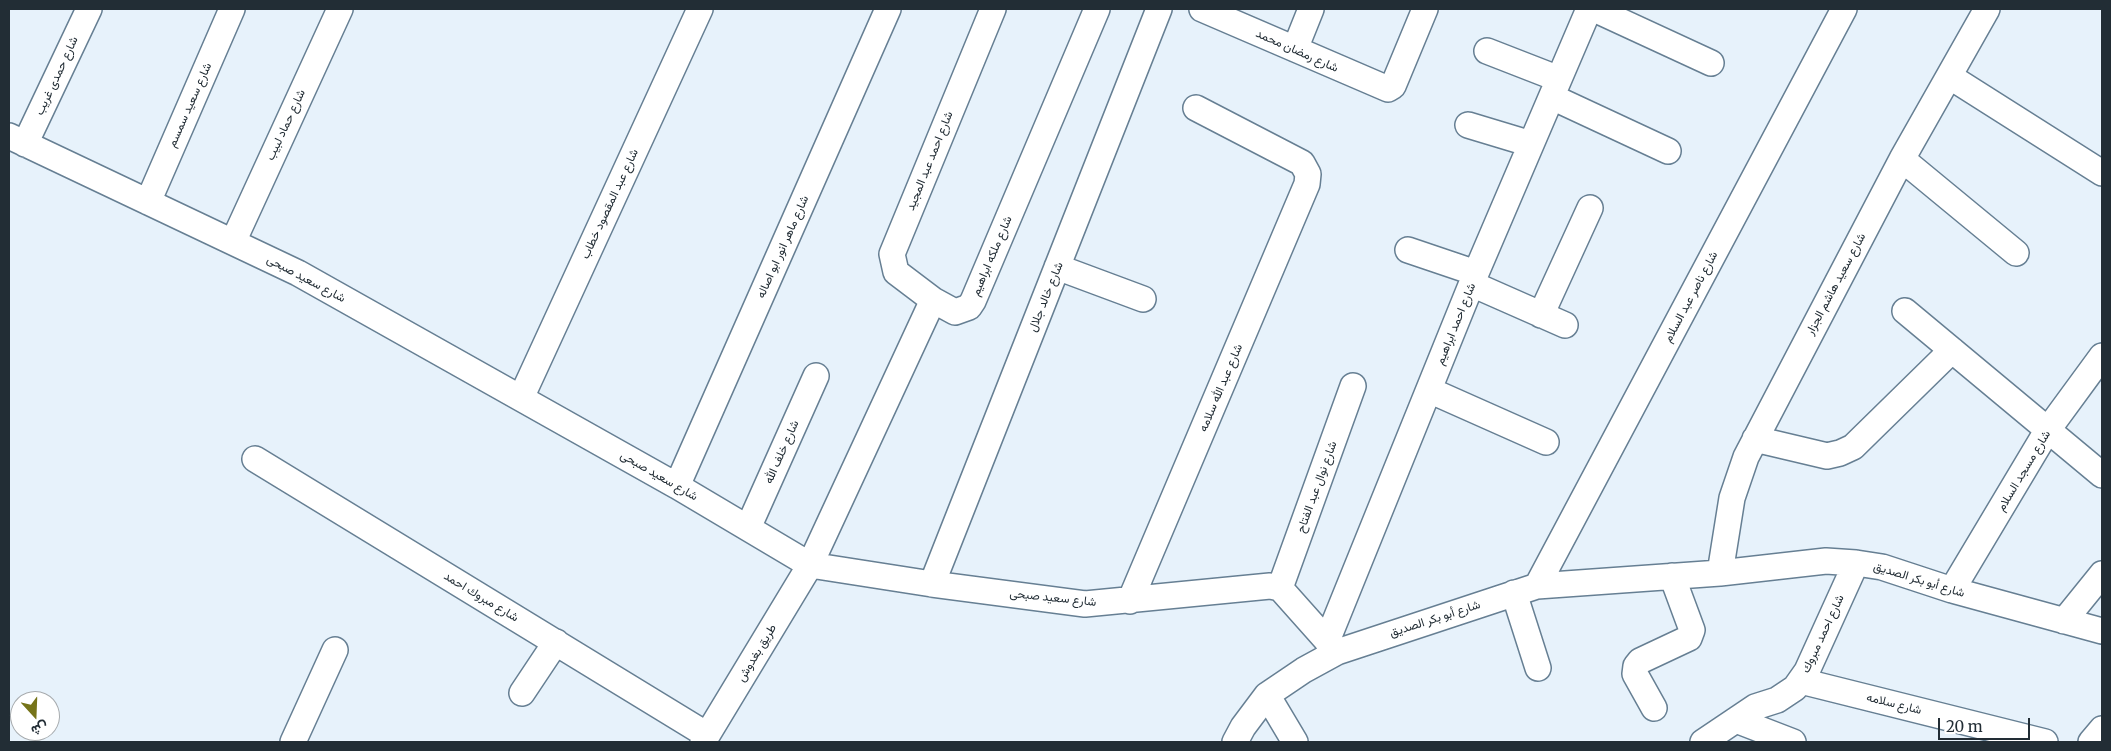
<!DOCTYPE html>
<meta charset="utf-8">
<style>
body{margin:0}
#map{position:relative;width:2111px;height:751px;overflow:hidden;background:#e7f2fb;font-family:Merriweather,Vazirmatn,serif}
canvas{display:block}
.frame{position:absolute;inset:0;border:10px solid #222d35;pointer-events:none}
.north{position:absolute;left:10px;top:691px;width:50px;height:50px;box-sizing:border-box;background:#fff;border:1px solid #a7abae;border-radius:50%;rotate:160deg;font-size:14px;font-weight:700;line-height:20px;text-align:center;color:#222d35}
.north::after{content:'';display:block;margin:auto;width:18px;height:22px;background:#767419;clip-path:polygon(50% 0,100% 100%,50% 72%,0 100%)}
.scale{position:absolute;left:1938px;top:718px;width:92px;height:22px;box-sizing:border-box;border:2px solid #222d35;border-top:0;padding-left:6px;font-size:15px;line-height:18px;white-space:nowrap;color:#222d35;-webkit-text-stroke:4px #fff;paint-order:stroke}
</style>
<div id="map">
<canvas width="2111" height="751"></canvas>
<div class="frame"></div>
<div class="north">ش</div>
<div class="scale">20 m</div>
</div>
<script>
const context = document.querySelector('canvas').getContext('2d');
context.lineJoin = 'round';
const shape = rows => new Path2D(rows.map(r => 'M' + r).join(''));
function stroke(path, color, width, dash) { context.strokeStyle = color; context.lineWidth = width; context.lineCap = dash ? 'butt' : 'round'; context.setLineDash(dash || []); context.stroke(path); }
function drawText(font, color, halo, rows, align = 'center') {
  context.font = font + ' Merriweather,Vazirmatn,serif'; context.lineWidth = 4; context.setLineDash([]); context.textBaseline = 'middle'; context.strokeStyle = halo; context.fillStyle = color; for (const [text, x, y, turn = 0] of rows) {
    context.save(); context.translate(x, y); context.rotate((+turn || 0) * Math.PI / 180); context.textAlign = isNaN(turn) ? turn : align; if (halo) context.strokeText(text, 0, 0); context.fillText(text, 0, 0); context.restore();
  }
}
const street = shape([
 [1202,9,1388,89,1393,86,1425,9],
 [1594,9,1711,63],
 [1295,49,1311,9],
 [1487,51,1559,79],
 [1949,76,2102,173],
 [1552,97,1668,151],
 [1468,125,1531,144],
 [9,136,298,273,677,486,810,565,932,584,1085,604,1270,586,1280,588,1337,652],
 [25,144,89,9],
 [1902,159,2016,253],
 [148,202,232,9],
 [233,242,340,9],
 [1408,250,1476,273],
 [1057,267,1143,299],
 [1472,284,1565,325],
 [933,300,896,272,892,254,993,9],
 [1905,311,2102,475],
 [1541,315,1590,208],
 [1429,390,1546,442],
 [521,398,700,9],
 [1755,439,1827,456,1840,453,1853,447,1952,350],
 [255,459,707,735],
 [677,486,888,9],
 [748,528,816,376],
 [1720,573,1732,498,1746,457,1902,159,1987,9],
 [932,584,1159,9],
 [1537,586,1844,9],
 [1280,588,1353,386],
 [1952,590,2047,431,2102,356],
 [1514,593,1538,668],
 [1130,601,1307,184,1308,174,1302,163,1196,108],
 [2064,621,2102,574],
 [1327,641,1476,273,1589,9],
 [1801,681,2045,742],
 [522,693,556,642],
 [1267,695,1295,742],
 [1654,708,1635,674,1636,666,1640,661,1689,638,1692,630,1672,576],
 [1736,720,1793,742],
 [293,742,335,650],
 [703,742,810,565,933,300,955,312,969,307,973,301,1097,9],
 [1235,742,1243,727,1267,695,1304,670,1337,652,1537,586,1720,573,1826,561,1856,563,1882,567,1952,590,2102,631],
 [1703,742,1755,707,1777,700,1795,688,1807,671,1856,563],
 [2091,742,2102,729]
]);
stroke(street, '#667f93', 28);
stroke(street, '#fff', 25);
drawText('12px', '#222d35', '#fff', [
 ["شارع رمضان محمد",1297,51,24],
 ["شارع حمدى غريب",57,76,-65],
 ["شارع سعيد سمسم",190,105,-66],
 ["شارع حماد لبيب",286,125,-65],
 ["شارع احمد عبد المجيد",930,161,-68],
 ["شارع عبد المقصود خطاب",610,204,-65],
 ["شارع ماهر انور ابو اصاله",783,247,-66],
 ["شارع ملكه ابراهيم",992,256,-67],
 ["شارع سعيد صبحى",306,279,28],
 ["شارع سعيد هاشم الجزار",1836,284,-62],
 ["شارع خالد جلال",1046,297,-68],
 ["شارع ناصر عبد السلام",1691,297,-62],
 ["شارع احمد ابراهيم",1456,324,-68],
 ["شارع عبد الله سلامه",1221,388,-67],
 ["شارع خلف الله",782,452,-66],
 ["شارع مسجد السلام",2024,471,-59],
 ["شارع سعيد صبحى",659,476,30],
 ["شارع نوال عبد الفتاح",1317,487,-70],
 ["شارع أبو بكر الصديق",1919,580,17],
 ["شارع مبروك احمد",481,597,31],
 ["شارع سعيد صبحى",1053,598,6],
 ["شارع أبو بكر الصديق",1435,619,-18],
 ["شارع احمد مبروك",1823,634,-65],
 ["طريق بغدوش",757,653,-59],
 ["شارع سلامه",1894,704,14]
]);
</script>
